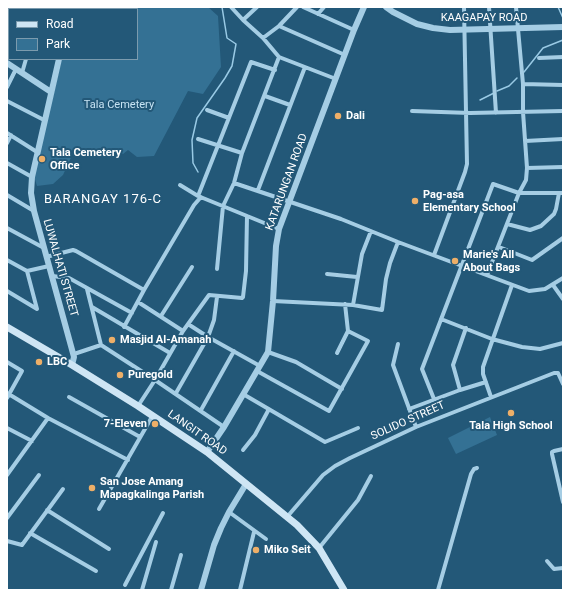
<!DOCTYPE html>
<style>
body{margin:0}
#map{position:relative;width:570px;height:597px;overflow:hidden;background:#235878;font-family:Roboto,sans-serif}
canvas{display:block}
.frame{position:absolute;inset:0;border:8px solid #fff;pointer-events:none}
.legend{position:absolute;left:8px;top:8px;width:130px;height:52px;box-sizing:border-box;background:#235878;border:1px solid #7b9bae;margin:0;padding:5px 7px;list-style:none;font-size:12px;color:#fff}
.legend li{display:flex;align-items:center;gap:8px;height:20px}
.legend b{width:20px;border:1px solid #7b9bae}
</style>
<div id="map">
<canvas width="570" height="597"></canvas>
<div class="frame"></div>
<ul class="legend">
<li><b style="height:5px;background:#cee5f4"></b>Road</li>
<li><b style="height:11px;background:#347194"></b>Park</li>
</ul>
</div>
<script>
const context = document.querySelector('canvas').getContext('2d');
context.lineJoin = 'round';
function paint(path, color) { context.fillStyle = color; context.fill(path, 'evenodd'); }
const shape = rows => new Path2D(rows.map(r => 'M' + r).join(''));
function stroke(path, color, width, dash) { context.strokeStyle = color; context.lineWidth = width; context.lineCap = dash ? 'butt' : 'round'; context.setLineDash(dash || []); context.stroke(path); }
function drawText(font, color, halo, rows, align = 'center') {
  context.font = font + ' Roboto,sans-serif'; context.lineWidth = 4; context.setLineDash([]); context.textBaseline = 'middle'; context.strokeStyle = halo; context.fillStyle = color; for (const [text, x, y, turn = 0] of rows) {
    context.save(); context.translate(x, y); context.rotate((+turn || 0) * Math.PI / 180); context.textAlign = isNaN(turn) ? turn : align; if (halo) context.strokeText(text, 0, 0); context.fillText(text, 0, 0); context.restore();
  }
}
paint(shape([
 [74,7,208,7,218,16,221,67,203,94,188,91,154,156,137,157,128,150,123,154,118,151,115,153,108,150,105,154,98,150,91,155,84,148,74,151,63,175,53,184,37,186,34,176,62,59,137,59,137,9,73,9],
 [490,417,497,435,456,454,448,438]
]), '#347194');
stroke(shape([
 [558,7,563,18],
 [524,72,543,48,563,40],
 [497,91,509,86,517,78],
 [480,100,494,93],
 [198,172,193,163,192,140,197,118,225,78,232,66,236,44,227,38,222,7]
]), '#99cae5', 1.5);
stroke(shape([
 [20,7,20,9],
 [231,7,243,20,263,38,279,57,336,79],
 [303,7,354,30],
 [489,7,496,113],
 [318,14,324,7],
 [243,20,257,7],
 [279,26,345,55],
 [263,38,279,26,297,7],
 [539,58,563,57],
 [22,73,26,59],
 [523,84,563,85],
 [7,87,16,69],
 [265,96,290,105],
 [7,101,44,120],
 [207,110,229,118],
 [412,111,470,113,563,111],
 [7,133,37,152],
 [198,139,242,153],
 [525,141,563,139],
 [7,143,11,135],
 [7,163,32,177],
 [527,168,563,167],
 [234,183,341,219,398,242,529,291,545,289,563,278],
 [180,185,198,196,279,229],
 [258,190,305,67],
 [7,195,34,211],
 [198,196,251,62,275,70],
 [507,224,530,230,541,226,554,214,556,209,559,193],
 [7,228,44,248],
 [499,247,532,260,563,238],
 [434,255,465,172,467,164,464,7],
 [46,257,73,250,76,251,144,290],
 [7,260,27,271,49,266],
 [217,269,223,206,234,183,242,153,279,57],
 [27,271,37,309],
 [327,274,357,277],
 [487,275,519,193,526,180,527,168,523,112,523,84,516,7],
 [52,276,69,278,132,313],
 [553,285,563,299],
 [87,289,101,345,155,380,224,427],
 [7,291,37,309],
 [273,301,353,305,382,310,386,279,390,263,398,242],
 [138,302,183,331],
 [345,304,348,331],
 [353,305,362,254,371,231],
 [92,307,170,353],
 [161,316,192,267],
 [441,319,492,339,522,347,540,349,563,343],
 [188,324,208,337,260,366],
 [124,327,144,290,194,205,201,197],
 [398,344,393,365,416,427],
 [268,352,296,362,342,389],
 [74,354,101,345],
 [7,362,22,371,7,398],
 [257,371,329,411,368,341,348,331,337,353],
 [460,390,453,365,466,328],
 [7,393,48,418,128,460],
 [176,393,208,337,214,320,217,297],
 [243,394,325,442,358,428],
 [69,397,140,437],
 [491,397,483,374,483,367,512,285],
 [434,399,422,369,493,184,519,193,563,193],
 [138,406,155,380,183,331,209,295,242,298,243,297,246,271,247,216],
 [409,409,460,390,486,382],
 [201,410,234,351],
 [7,428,32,441],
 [563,449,554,451,552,452,552,454,563,502],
 [243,450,255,435,269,409],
 [7,475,48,418],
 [99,509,153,415],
 [47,510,109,549],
 [229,512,266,539],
 [287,517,323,475,335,466,350,458,416,427,554,373,558,373,563,384],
 [7,518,39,475],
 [30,533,96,571],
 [7,541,22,545,63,489],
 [319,548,358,500,371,476],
 [547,561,554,569,563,568],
 [125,585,163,513],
 [142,590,156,542],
 [171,590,181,555],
 [240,590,254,532],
 [438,590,471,474,474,469,477,468]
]), '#a5cde4', 4);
stroke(shape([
 [386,7,393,12,417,24,433,28,450,30,563,27],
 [72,9,72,7],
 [59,59,32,177,31,193,34,211,74,357,72,365],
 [7,63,51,92],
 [207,452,224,427,268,352,273,301,276,246,279,229,354,30,364,7],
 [201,590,214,545,221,528,229,512,246,484]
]), '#a5cde4', 6);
stroke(shape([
 [7,327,72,365,138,406,207,452,297,525,319,548,344,590]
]), '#cee5f4', 7);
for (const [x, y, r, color] of [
 [338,116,4,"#eeaf68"],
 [42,159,4,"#eeaf68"],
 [415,201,4,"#eeaf68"],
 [455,261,4,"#eeaf68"],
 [112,340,4,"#eeaf68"],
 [39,362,4,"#eeaf68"],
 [120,375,4,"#eeaf68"],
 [511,413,4,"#eeaf68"],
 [155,424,4,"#eeaf68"],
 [92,488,4,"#eeaf68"],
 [256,550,4,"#eeaf68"]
]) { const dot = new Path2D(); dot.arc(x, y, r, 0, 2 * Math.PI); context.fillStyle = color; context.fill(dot); stroke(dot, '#235878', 1.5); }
drawText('11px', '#fff', '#235878', [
 ["KAAGAPAY ROAD",484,18],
 ["KATARUNGAN ROAD",287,182,-70],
 ["LUWALHATI STREET",60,268,74],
 ["SOLIDO STREET",408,421,-24],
 ["LANGIT ROAD",197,433,35]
]);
drawText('11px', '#c7e3f3', '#235878', [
 ["Tala Cemetery",119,105]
]);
drawText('bold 11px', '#fff', '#235878', [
 ["Dali",346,116],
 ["Tala Cemetery",50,153],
 ["Office",50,166],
 ["Pag-asa",423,195],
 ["Elementary School",423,208],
 ["Marie's All",463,255],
 ["About Bags",463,268],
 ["Masjid Al-Amanah",120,340],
 ["LBC",47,362],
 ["Puregold",128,375],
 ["7-Eleven",147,424,"right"],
 ["Tala High School",511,426,"center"],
 ["San Jose Amang",100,482],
 ["Mapagkalinga Parish",100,495],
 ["Miko Seit",264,550]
], 'left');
context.letterSpacing = '1px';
drawText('13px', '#fff', '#235878', [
 ["BARANGAY 176-C",103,200]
]);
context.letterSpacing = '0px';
</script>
